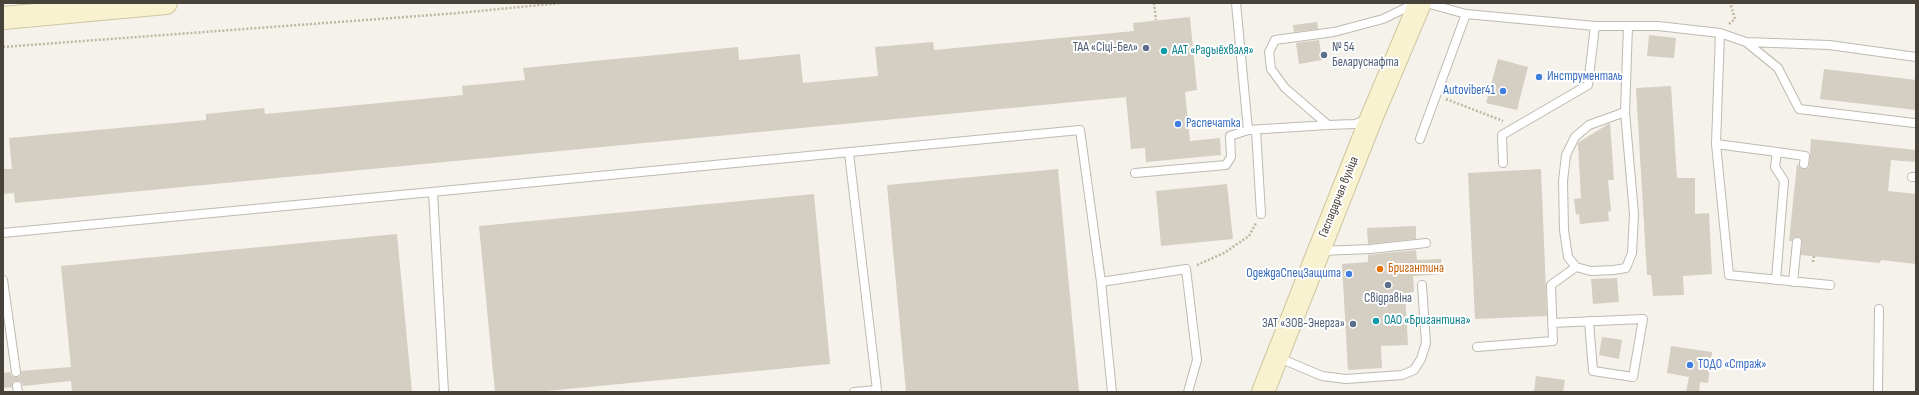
<!DOCTYPE html>
<meta charset="utf-8">
<style>
body{margin:0}
#map{position:relative;width:1919px;height:395px;overflow:hidden;background:#f4f2eb;font-family:"Sofia Sans Condensed",sans-serif}
canvas{display:block}
.frame{position:absolute;inset:0;border:4px solid #48433a;pointer-events:none}
</style>
<div id="map">
<canvas width="1919" height="395"></canvas>
<div class="frame"></div>
</div>
<script>
const context = document.querySelector('canvas').getContext('2d');
context.lineJoin = 'round';
function paint(path, color) { context.fillStyle = color; context.fill(path, 'evenodd'); }
const shape = rows => new Path2D(rows.map(r => 'M' + r).join(''));
function stroke(path, color, width, dash) { context.strokeStyle = color; context.lineWidth = width; context.lineCap = dash ? 'butt' : 'round'; context.setLineDash(dash || []); context.stroke(path); }
function drawText(font, color, halo, rows, align = 'center') {
  context.font = font + ' "Sofia Sans Condensed",sans-serif'; context.lineWidth = 4; context.setLineDash([]); context.textBaseline = 'middle'; context.strokeStyle = halo; context.fillStyle = color; for (const [text, x, y, turn = 0] of rows) {
    context.save(); context.translate(x, y); context.rotate((+turn || 0) * Math.PI / 180); context.textAlign = isNaN(turn) ? turn : align; if (halo) context.strokeText(text, 0, 0); context.fillText(text, 0, 0); context.restore();
  }
}
paint(shape([
 [1190,17,1197,90,1185,92,1190,141,1220,138,1221,155,1146,162,1145,148,1131,149,1126,97,15,203,14,193,3,194,3,169,12,169,9,138,206,120,206,114,264,108,265,114,463,95,462,86,525,80,523,68,738,47,739,60,800,54,803,83,878,76,875,47,933,42,934,50,1134,31,1133,23],
 [1317,22,1318,29,1294,32,1293,25],
 [1649,35,1676,38,1674,58,1647,56],
 [1319,40,1322,60,1299,64,1296,43],
 [1498,59,1528,67,1517,110,1486,103],
 [1824,69,1916,80,1916,110,1820,99],
 [1671,86,1677,178,1695,178,1695,214,1709,213,1712,274,1683,276,1684,295,1653,296,1651,275,1647,275,1636,88],
 [1610,123,1614,180,1608,180,1611,211,1608,212,1609,221,1580,224,1579,214,1576,215,1574,199,1581,198,1578,144,1579,142],
 [1811,139,1916,150,1916,162,1891,160,1888,191,1916,194,1916,264,1881,260,1880,263,1801,255,1802,242,1800,238,1795,237,1792,241,1789,241,1797,164,1803,169,1809,167],
 [1058,169,1079,392,906,392,887,185],
 [1541,169,1547,316,1475,319,1468,173],
 [1227,184,1233,239,1161,246,1156,191],
 [814,194,830,364,536,392,495,392,479,226],
 [1416,226,1416,239,1368,244,1367,228],
 [397,234,412,392,72,392,71,381,23,386,21,382,16,381,13,382,12,387,3,388,3,373,10,372,12,376,16,377,20,376,21,371,71,367,61,266],
 [1416,250,1417,260,1441,259,1442,274,1413,276,1414,292,1405,293,1408,345,1381,346,1382,368,1348,370,1342,264,1368,262,1368,255],
 [1617,278,1619,302,1593,304,1591,279],
 [1602,337,1622,340,1619,359,1599,355],
 [1671,346,1712,352,1708,383,1700,382,1699,392,1686,392,1689,377,1667,373],
 [1536,376,1565,380,1563,392,1534,392]
]), '#d5cec2');
const lane = shape([
 [1236,3,1248,130,1328,125,1355,124,1366,120],
 [1426,3,1466,14,1595,26,1658,26,1720,33,1746,42,1778,68,1799,109,1914,123],
 [1720,33,1716,144,1729,275,1830,285],
 [1746,42,1829,45,1916,57],
 [1625,112,1589,125,1575,137,1566,155,1563,181,1564,230,1568,257,1576,267,1591,271,1614,270,1626,268,1632,253,1634,214,1625,112,1628,26],
 [1328,125,1285,88,1271,69,1269,52,1275,40,1334,32,1383,19,1416,3],
 [1256,130,1261,214],
 [1420,139,1466,14],
 [1716,144,1777,152,1775,167,1784,181,1776,280],
 [1777,152,1805,156,1804,164],
 [849,153,877,390],
 [1503,163,1502,135,1588,85,1595,26],
 [1135,173,1226,165,1231,157,1230,136,1248,130],
 [1912,177,1916,177],
 [433,192,444,392],
 [3,233,1080,130,1101,282,1112,392],
 [1320,251,1370,249,1426,243],
 [3,280,16,372],
 [1101,282,1186,269,1197,360,1188,392],
 [1793,282,1797,242],
 [1552,323,1643,319,1633,377,1593,371,1589,321],
 [1477,347,1553,341,1551,285,1576,267],
 [1277,357,1322,376,1346,379,1402,375,1414,370,1421,359,1426,343,1422,285],
 [17,386,18,392],
 [854,392,877,390,877,392],
 [1878,392,1879,309]
]);
const secondary = shape([
 [3,18,166,3],
 [1263,392,1371,119,1420,3]
]);
stroke(lane, '#bfbaaf', 10);
stroke(secondary, '#cfc6a0', 24);
stroke(shape([
 [1154,3,1156,20],
 [1729,24,1735,19,1730,3],
 [3,47,459,13,560,3],
 [1446,99,1503,121],
 [1813,262,1814,256],
 [1197,265,1224,253,1249,236,1256,223]
]), '#bfb6a1', 2.5, [2, 2]);
stroke(lane, '#fff', 8);
stroke(secondary, '#f9f2d0', 22);
for (const [x, y, r, color] of [
 [1146,48,4,"#5c6f8a"],
 [1164,51,4,"#0f9aa8"],
 [1324,55,4,"#5c6f8a"],
 [1539,77,4,"#3f7fe0"],
 [1503,91,4,"#3f7fe0"],
 [1178,124,4,"#3f7fe0"],
 [1380,269,4,"#e8710a"],
 [1349,274,4,"#3f7fe0"],
 [1388,285,4,"#5c6f8a"],
 [1376,321,4,"#0f9aa8"],
 [1353,324,4,"#5c6f8a"],
 [1690,365,4,"#3f7fe0"]
]) { const dot = new Path2D(); dot.arc(x, y, r, 0, 2 * Math.PI); context.fillStyle = color; context.fill(dot); stroke(dot, '#fff', 1.5); }
drawText('13px', '#4e5e75', '#fff', [
 ["ТАА «Сіці-Бел»",1138,48],
 ["№ 54",1332,48,"left"],
 ["Беларуснафта",1332,63,"left"],
 ["Свідравіна",1388,299,"center"],
 ["ЗАТ «ЗОВ-Энерга»",1345,324]
], 'right');
drawText('13px', '#0d838f', '#fff', [
 ["ААТ «Радыёхваля»",1172,51],
 ["ОАО «Бригантина»",1384,321]
], 'left');
drawText('13px', '#366cbe', '#fff', [
 ["Инструменталь",1547,77],
 ["Autoviber41",1495,91,"right"],
 ["Распечатка",1186,124],
 ["ОдеждаСпецЗащита",1341,274,"right"],
 ["ТОДО «Страж»",1698,365]
], 'left');
drawText('13px', '#48433a', '#fff', [
 ["Гаспадарчая вуліца",1339,197,-68]
]);
drawText('13px', '#c56008', '#fff', [
 ["Бригантина",1388,269]
], 'left');
</script>
